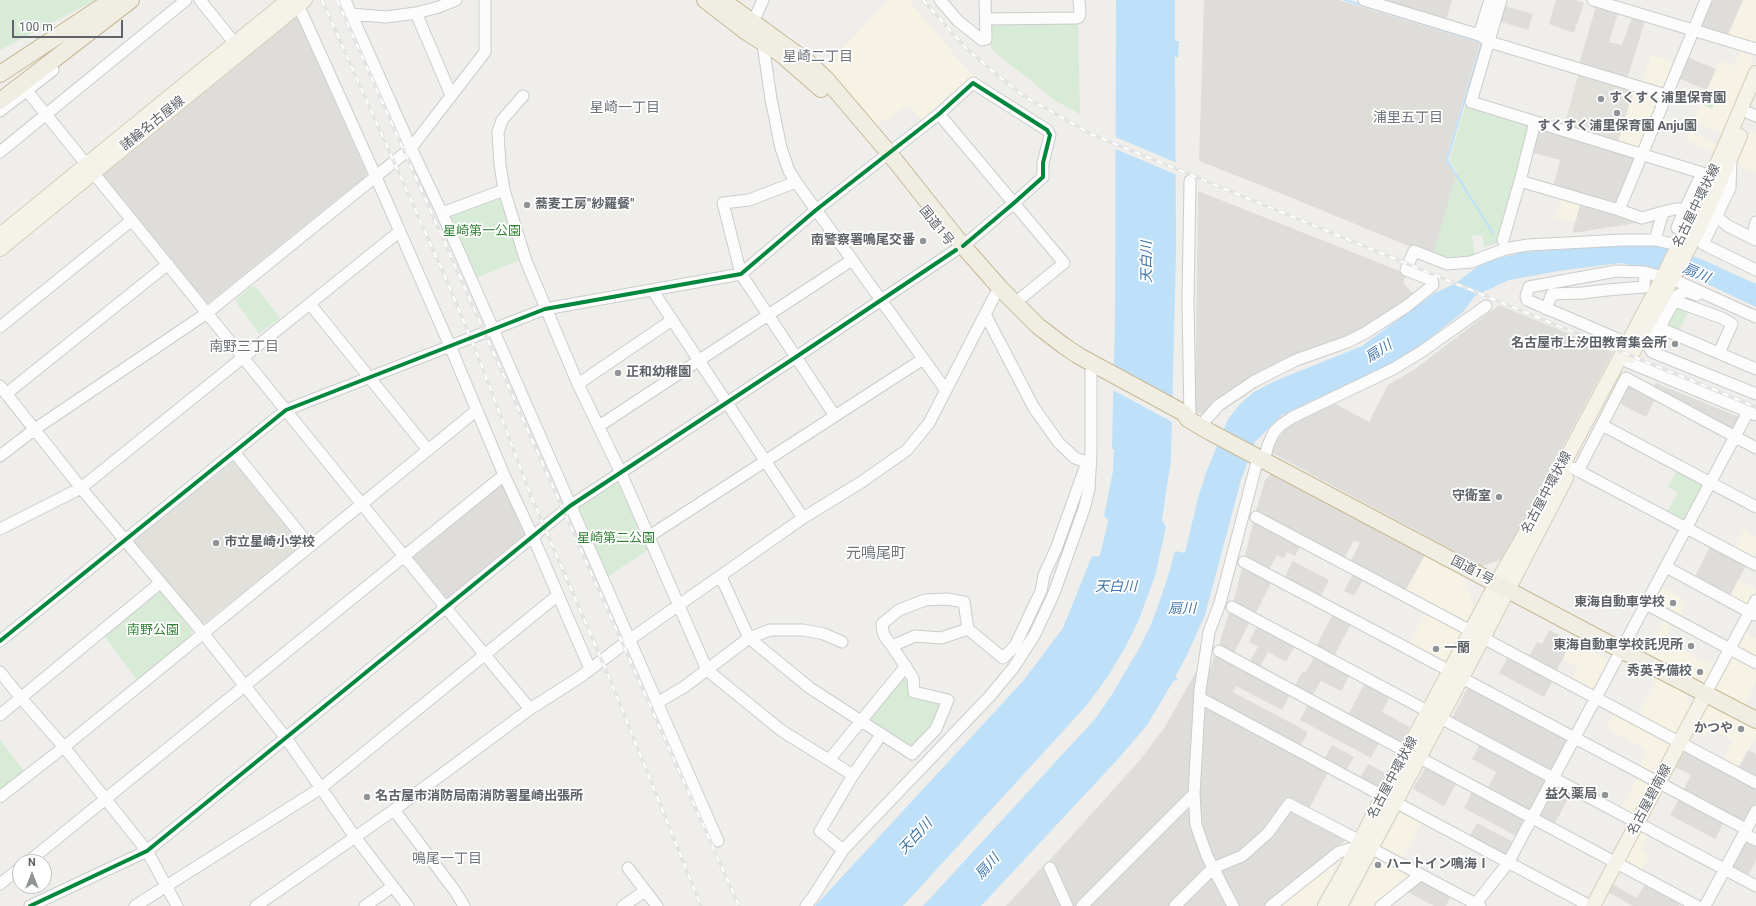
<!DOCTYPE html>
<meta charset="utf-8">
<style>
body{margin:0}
#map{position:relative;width:1756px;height:906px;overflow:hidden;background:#efeeea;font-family:Roboto,sans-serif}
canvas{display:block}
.north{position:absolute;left:12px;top:854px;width:40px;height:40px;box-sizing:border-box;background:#fff;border:1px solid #bfc1c3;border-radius:50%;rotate:0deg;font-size:11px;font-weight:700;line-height:16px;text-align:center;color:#5f6368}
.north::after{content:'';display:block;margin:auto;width:14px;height:18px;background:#919496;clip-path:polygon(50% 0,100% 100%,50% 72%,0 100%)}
.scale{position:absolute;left:12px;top:20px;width:111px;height:18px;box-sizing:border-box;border:2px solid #5f6368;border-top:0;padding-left:5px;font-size:12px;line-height:14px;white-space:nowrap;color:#5f6368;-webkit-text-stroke:3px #fff;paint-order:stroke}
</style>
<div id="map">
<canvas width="1756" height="906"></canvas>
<div class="north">N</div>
<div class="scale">100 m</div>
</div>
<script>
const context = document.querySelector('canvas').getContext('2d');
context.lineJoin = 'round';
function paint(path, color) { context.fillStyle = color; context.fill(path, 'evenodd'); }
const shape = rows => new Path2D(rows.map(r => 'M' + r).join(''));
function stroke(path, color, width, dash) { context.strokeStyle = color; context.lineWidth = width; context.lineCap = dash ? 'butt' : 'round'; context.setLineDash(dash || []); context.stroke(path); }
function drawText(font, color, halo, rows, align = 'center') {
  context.font = font + ' Roboto,"Noto Sans JP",sans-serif'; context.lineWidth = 3.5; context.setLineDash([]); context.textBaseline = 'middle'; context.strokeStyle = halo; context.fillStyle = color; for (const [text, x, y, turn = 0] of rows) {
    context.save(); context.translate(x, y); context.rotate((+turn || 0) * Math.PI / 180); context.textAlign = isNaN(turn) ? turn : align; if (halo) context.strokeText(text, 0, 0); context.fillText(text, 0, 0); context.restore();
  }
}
paint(shape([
 [889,0,909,0,959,61,976,77,925,122,909,105,877,125,825,67],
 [1743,0,1756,0,1756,46,1727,37],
 [1741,50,1752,53,1754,57,1722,133,1693,121,1719,61,1734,66],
 [1651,55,1676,63,1665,89,1662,90,1641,84],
 [1634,89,1659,96,1661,99,1641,147,1637,148,1618,142],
 [1752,130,1756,132,1756,173,1737,165],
 [1689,131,1717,144,1713,152,1686,140],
 [1562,196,1581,202,1575,223,1555,217],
 [1744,529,1756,536,1756,551,1751,560,1733,550],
 [1425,555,1463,575,1474,607,1464,625,1404,593],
 [1738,580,1756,589,1750,604,1744,606,1729,598],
 [1659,586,1687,601,1678,618,1651,601],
 [1426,611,1462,630,1443,665,1408,646],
 [1666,618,1674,622,1666,637,1675,642,1674,645,1716,667,1707,683,1702,683,1646,654],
 [1744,632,1756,639,1756,659,1737,646],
 [1572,641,1611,661,1596,692,1571,682,1578,667,1562,659],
 [1731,655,1756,666,1756,681,1744,706,1716,691,1715,686],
 [1657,679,1686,694,1691,708,1676,735,1637,717],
 [1711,703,1756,727,1756,736,1737,771,1722,762,1733,741,1710,729,1705,737,1692,730,1705,705],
 [1615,711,1673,742,1657,777,1637,769,1647,751,1606,728],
 [1639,774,1652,781,1637,817,1620,811],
 [1403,809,1423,819,1401,861,1381,850],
 [1638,829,1651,832,1641,850,1650,855,1639,873,1623,865],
 [1378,856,1415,876,1377,906,1351,906],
 [1331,863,1335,868,1314,906,1277,906]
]), '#f7f3e4');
paint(shape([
 [1204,0,1339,0,1480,43,1446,160,1456,176,1433,256,1270,189,1199,161],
 [1376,0,1452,0,1446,21],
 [1556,0,1576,0,1584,3,1574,33,1549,24],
 [1711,0,1743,0,1727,37,1702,29,1700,26],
 [1502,5,1533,14,1528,30,1498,21],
 [1596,6,1618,13,1609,42,1622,45,1632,17,1645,21,1627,79,1579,65],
 [295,17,298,18,366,172,366,176,208,303,206,303,104,179,104,173],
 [1687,57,1716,69,1707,90,1678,78],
 [1541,127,1634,155,1636,159,1617,204,1553,188,1560,160,1530,152,1536,129],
 [1198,191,1407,274,1403,282,1416,297,1365,331,1314,349,1204,416,1195,411],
 [1581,202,1643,222,1574,233,1573,230],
 [1499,305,1613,352,1503,559,1482,566,1272,453,1273,447,1284,430,1332,402,1369,422,1388,385,1415,369],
 [1628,382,1656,397,1646,417,1617,402],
 [1656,383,1739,417,1735,430,1731,431,1653,389],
 [1271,474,1425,555,1404,593,1349,564,1360,543,1354,540,1343,561,1255,514,1265,480],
 [501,484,504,485,525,533,525,537,447,599,412,559,412,555],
 [1254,519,1301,545,1295,556,1287,552,1284,558,1277,555,1268,572,1244,560],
 [1711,544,1747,563,1729,598,1694,579],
 [1293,561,1329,580,1319,599,1283,580],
 [1243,564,1273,579,1255,615,1233,604],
 [1354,572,1364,578,1354,596,1344,591],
 [1230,609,1251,620,1232,656,1218,648],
 [1334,612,1352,622,1333,658,1315,648],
 [1258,624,1296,644,1286,662,1268,652,1258,670,1248,664,1258,647,1249,642],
 [1549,630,1572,641,1555,673,1528,659,1537,642,1542,644],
 [1216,653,1291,693,1282,710,1236,686,1233,692,1308,732,1299,749,1203,697,1206,679],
 [1316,654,1351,673,1341,691,1321,681,1311,698,1293,689,1303,671,1306,672],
 [1509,655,1554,678,1544,697,1499,673],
 [1202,661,1192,793,1077,906,1069,906,1049,861,1140,760,1165,727],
 [1366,681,1391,694,1382,712,1410,727,1401,745,1347,717],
 [1469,685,1569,738,1553,772,1451,720],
 [1309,702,1381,740,1371,758,1300,720],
 [1207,705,1329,770,1308,811,1289,801,1242,854,1215,864,1198,824,1202,707],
 [1481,742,1546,778,1548,782,1532,812,1486,791,1496,772,1472,759],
 [1332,745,1354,757,1345,773,1323,761],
 [1685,749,1756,786,1756,806,1746,824,1682,793,1691,775,1673,766,1681,750],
 [1748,750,1756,754,1756,781,1737,771],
 [1368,764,1386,773,1378,787,1375,789,1359,780],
 [1426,766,1457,782,1444,806,1413,789],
 [1557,783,1572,791,1553,827,1537,814,1552,785],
 [1473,790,1525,818,1526,822,1518,837,1464,808],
 [1680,797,1725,820,1715,839,1670,815],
 [1289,806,1346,840,1264,906,1235,906,1217,868,1243,857],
 [1184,808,1192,811,1210,867,1172,906,1087,906],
 [1477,823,1515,843,1508,857,1468,839],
 [1744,839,1756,843,1756,860,1747,878,1731,870],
 [1045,864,1064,906,1006,906],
 [1210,875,1214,875,1230,906,1178,906],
 [1418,878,1451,895,1446,906,1434,906,1404,890],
 [1646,882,1682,901,1679,906,1633,906,1606,891,1610,883,1637,898]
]), '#dfddda');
paint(shape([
 [1579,72,1634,89,1618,142,1564,126],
 [234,461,302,545,202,625,131,541]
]), '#e2e0da');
paint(shape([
 [0,0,96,0,0,50],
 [1078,22,1080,114,1056,101,991,49,991,23],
 [1707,90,1718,95,1712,109,1701,104],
 [1466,104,1529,124,1500,242,1484,247,1482,235,1472,236,1475,258,1449,262,1433,256,1457,172,1449,160],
 [498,196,502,197,510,232,520,259,518,261,476,278,446,216],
 [254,285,280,318,259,334,235,300],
 [1674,306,1690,308,1677,334,1665,328],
 [1678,468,1705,482,1706,487,1683,523,1666,514,1678,492,1668,487],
 [617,480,648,550,609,576,603,573,576,511,577,507],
 [158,589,192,631,191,637,137,680,103,634],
 [902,673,910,675,910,695,940,704,933,726,910,749,865,719],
 [0,740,24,771,0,791]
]), '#d8ebd6');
paint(shape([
 [1116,0,1175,0,1175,41,1179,41,1178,57,1175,57,1176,249,1171,459,1162,520,1166,527,1155,576,1138,622,1125,648,1106,679,1087,705,903,906,815,906,1024,680,1063,628,1092,556,1097,557,1100,555,1108,522,1108,520,1104,516,1113,471,1114,449,1112,449,1115,319],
 [1639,244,1668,248,1701,259,1756,284,1756,307,1699,280,1656,269,1619,263,1559,271,1509,280,1475,296,1462,313,1408,355,1381,371,1282,415,1255,442,1241,480,1205,615,1187,655,1175,677,1178,679,1176,681,1174,680,1147,725,1118,759,981,906,923,906,1095,719,1111,696,1140,647,1152,622,1166,583,1175,551,1185,553,1198,498,1206,473,1228,419,1241,403,1254,392,1275,381,1362,346,1433,294,1456,283,1478,266,1491,260,1524,252]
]), '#bfe0f9');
paint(shape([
 [1113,136,1177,163,1177,175,1113,148],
 [1111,367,1174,400,1174,423,1111,389]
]), '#efeeea');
stroke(shape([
 [1345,0,1481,42],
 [1482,42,1447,160,1493,233]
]), '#bfe0f9', 2);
const minor = shape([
 [200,0,240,50],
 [296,0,376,177,450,346,504,475,533,537,590,669],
 [345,0,411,148,442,213,718,841],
 [763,0,753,22,763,44,771,99,781,148,789,171,796,182,945,389],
 [940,0,958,21,982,40,986,39,985,0],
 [1364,0,1479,35,1493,43,1666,95],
 [1501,0,1471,102,1712,176],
 [1593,0,1756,49],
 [416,13,451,95],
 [351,14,386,17,416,13,439,7,456,0],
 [986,19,1076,18,1079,17,1080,14,1079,0],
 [1479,35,1490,0],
 [27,91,446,608,530,709],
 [523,96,502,120,498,132,500,165,504,190,526,261,578,384,621,473,707,670,782,731,853,775],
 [0,111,53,70],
 [1749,113,1756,116],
 [939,114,1064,263,1015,303],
 [1535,122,1520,181,1619,210,1706,0],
 [0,152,186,0],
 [1731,160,1730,188,1703,244,1756,270],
 [1190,181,1188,301,1190,420],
 [796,182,749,200,723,203,741,274,835,416],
 [1685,209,1702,173],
 [1619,210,1642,218,1663,212],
 [442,213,504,190],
 [1717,217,1728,226,1756,240],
 [1752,238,1756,222],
 [1503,240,1520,181],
 [1655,240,1678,245],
 [653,291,803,518],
 [1697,295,1685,291,1677,296,1651,343,1650,349,1652,352,1756,394],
 [1675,301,1722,318,1732,324,1719,353],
 [310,304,428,450],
 [1546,309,1552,294,1582,293,1607,290,1644,287,1645,272],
 [985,314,1034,408,1059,443,1075,458,1087,462,1090,462],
 [0,327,132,220],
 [1660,328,1756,369],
 [1627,343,1527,300,1526,296,1529,287,1616,271,1645,272,1679,282,1756,317],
 [1628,362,1756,415],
 [578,384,672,320],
 [0,386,81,488,203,633,286,738,355,837,408,906],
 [6,394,168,264],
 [1602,425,1756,507],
 [599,426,852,260],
 [1200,426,1219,405,1253,382,1296,360,1347,342,1365,333,1407,306,1433,285,1432,280,1406,270,1414,251,1447,264,1471,262,1505,249,1528,245,1623,240,1655,240,1663,212,1675,209,1685,209,1677,228],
 [234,452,310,546],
 [0,456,35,429,207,313,411,148,485,52,485,0],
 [1264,461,1268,445,1274,432,1281,425,1293,417,1393,369,1421,352,1486,306],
 [1573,468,1756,565],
 [1578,471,1626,378,1756,448],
 [1256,517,1471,631],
 [0,529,81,488,400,231],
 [648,537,923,359],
 [1244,562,1450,671],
 [1666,567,1755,615],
 [721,577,749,638,810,688,912,754,936,729,948,700,914,692,913,678,892,646,885,637,883,632,882,624,899,610,925,600,947,599,964,602,968,629,1003,658,1015,646,1041,591,1044,575,1056,549,1087,462],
 [1646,604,1756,663],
 [1232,607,1756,886],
 [1483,638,1756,783],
 [0,641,286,410,545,309,741,274,816,210,939,114,973,83,1047,130,1050,135,1043,163,1043,177,1014,203,963,246],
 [892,646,915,636,941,638,968,629],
 [1219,651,1407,752],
 [0,672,21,698,64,747,147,851,177,906],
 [1462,678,1746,829],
 [1706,693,1756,600],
 [1200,698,1383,796],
 [657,703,684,687,749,638,770,630,804,630,824,634,842,642],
 [0,715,160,583],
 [1420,758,1697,906],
 [829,760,906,666],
 [0,797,64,747,477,410],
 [1395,802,1590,906],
 [394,810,455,891,464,906],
 [1744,834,1756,840],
 [843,850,820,831,853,775,881,735],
 [28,862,504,475],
 [628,868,657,906],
 [1050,868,1067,906],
 [0,884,20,868],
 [30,906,147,851,570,506,796,357,956,250],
 [135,906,321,788,558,595],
 [256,906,394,810,530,709,580,677,629,640,803,518,860,483,907,450,929,423,995,295,1001,289],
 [365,906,392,887],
 [623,906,645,891],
 [806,906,813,897,843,850,990,696,1014,667,1035,634,1054,593,1084,509,1089,489,1091,453,1091,371],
 [1082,906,1194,794],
 [1175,906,1213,868,1242,856,1268,833,1289,804,1360,841],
 [1233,906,1207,856,1196,825,1194,794,1200,690,1209,632,1220,603,1258,458],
 [1271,906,1339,852,1357,847,1371,849,1378,852,1480,906],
 [1381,906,1420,875],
 [1474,906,1508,863,1748,412],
 [1705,906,1756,811]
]);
const major = shape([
 [0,235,288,0],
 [0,249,305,0],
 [1631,356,1701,225,1740,136],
 [1325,906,1346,869,1383,796,1496,584,1542,504,1663,277,1712,176,1756,73],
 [1340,906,1483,638,1566,478],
 [1593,906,1706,693]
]);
const highway = shape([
 [705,0,745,31,781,54,821,89],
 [722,0,809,63,826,79,889,153,963,246,1001,289,1038,326,1064,346,1079,356,1184,413,1188,419,1210,432,1621,650,1756,720],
 [0,74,112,0],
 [0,101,131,0]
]);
stroke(minor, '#cbcccc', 13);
stroke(major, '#d7ceb8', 16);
stroke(highway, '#c8b996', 18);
stroke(minor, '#fdfcfc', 11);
stroke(major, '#f4f2e9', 14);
stroke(highway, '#f0ede3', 16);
const rail = shape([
 [322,0,446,279,478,356,531,496,609,677,701,906],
 [337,0,739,906],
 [923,0,965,47,996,74,1024,96,1091,134,1756,407]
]);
stroke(rail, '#e4e4e4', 3.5);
stroke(rail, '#fff', 2, [6]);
stroke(shape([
 [0,641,286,410,545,309,741,274,816,210,939,114,973,83,1047,130,1050,135,1043,163,1043,177,1014,203,963,246],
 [30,906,147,851,570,506,796,357,956,250]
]), '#00873e', 4);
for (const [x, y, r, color] of [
 [1601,99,4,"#919496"],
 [1617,113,4,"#919496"],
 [527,205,4,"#919496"],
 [923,241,4,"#919496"],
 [1675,344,4,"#919496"],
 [618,373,4,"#919496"],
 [1499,497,4,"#919496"],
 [216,543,4,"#919496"],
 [1673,603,4,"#919496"],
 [1691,646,4,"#919496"],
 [1436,649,4,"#919496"],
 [1700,672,4,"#919496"],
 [1741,729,4,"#919496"],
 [1605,795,4,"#919496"],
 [367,797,4,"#919496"],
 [1378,865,4,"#919496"]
]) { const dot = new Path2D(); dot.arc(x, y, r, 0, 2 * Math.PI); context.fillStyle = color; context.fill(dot); stroke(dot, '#fff', 1.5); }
drawText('bold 13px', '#5f6368', '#fff', [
 ["すくすく浦里保育園",1609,99,"left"],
 ["すくすく浦里保育園 Anju園",1617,127,"center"],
 ["蕎麦工房\"紗羅餐\"",535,205,"left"],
 ["南警察署鳴尾交番",915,241],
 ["名古屋市上汐田教育集会所",1667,344],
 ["正和幼稚園",626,373,"left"],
 ["守衛室",1491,497],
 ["市立星崎小学校",224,543,"left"],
 ["東海自動車学校",1665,603],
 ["東海自動車学校託児所",1683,646],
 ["一蘭",1444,649,"left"],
 ["秀英予備校",1692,672],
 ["かつや",1733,729],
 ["益久薬局",1597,795],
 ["名古屋市消防局南消防署星崎出張所",375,797,"left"],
 ["ハートイン鳴海Ⅰ",1386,865,"left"]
], 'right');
drawText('13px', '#5f6368', '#fff', [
 ["諸輪名古屋線",153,124,-39],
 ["名古屋中環状線",1697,206,-64],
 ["国道1号",936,226,51],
 ["名古屋中環状線",1547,493,-62],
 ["国道1号",1472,571,28],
 ["名古屋中環状線",1393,778,-62],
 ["名古屋碧南線",1650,800,-62]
]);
drawText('13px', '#348238', '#fff', [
 ["星崎第一公園",482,232],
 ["星崎第二公園",616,539],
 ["南野公園",153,631]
]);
drawText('14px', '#70757a', '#fff', [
 ["星崎二丁目",818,57],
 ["星崎一丁目",625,108],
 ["浦里五丁目",1408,118],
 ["南野三丁目",244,347],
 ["鳴尾一丁目",447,859]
]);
drawText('italic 14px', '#4174aa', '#fff', [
 ["天白川",1147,262,-90],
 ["扇川",1696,274,23],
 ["扇川",1379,352,-33],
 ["天白川",1116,587],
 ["扇川",1182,609],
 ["天白川",916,837,-47],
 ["扇川",988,867,-48]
]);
drawText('15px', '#70757a', '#fff', [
 ["元鳴尾町",876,554]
]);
</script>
